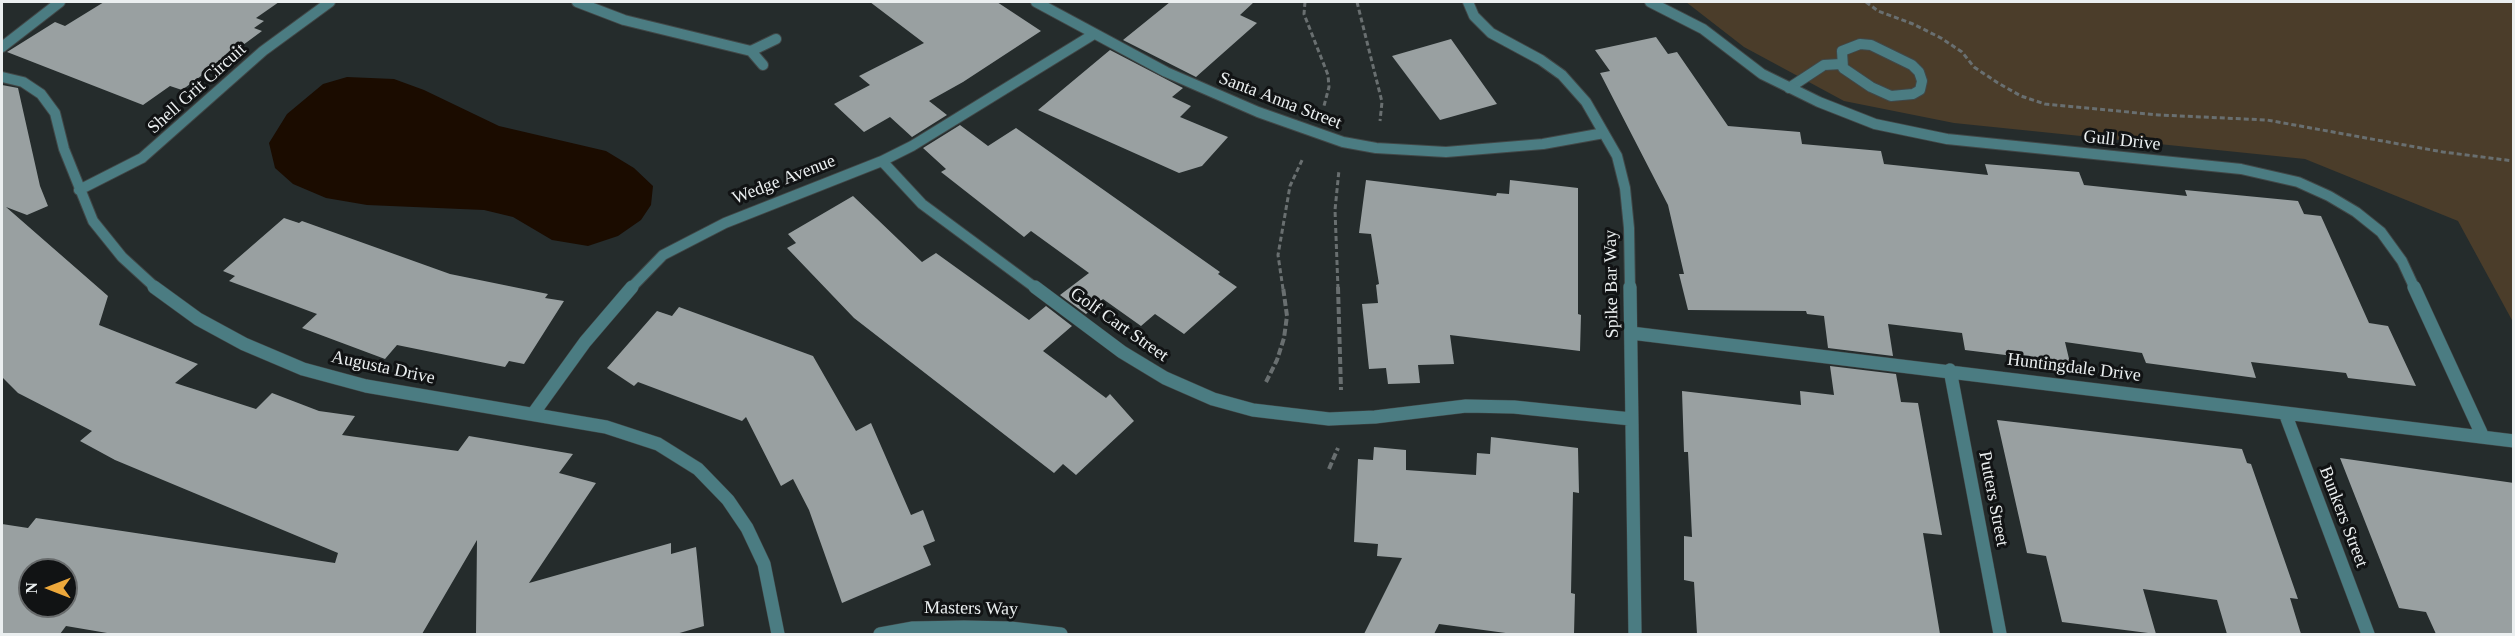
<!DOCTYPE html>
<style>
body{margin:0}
#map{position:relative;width:2515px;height:636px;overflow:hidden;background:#252c2c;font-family:"Times New Roman",serif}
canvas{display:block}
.frame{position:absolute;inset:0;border:3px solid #ebeff0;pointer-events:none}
.north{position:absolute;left:18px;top:558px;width:60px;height:60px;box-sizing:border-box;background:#111314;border:2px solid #686b6c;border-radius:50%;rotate:270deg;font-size:16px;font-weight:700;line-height:24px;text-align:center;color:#ebeff0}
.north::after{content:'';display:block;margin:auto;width:21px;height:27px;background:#eda83b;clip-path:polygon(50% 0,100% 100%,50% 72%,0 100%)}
</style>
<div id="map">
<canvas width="2515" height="636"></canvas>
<div class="frame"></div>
<div class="north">N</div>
</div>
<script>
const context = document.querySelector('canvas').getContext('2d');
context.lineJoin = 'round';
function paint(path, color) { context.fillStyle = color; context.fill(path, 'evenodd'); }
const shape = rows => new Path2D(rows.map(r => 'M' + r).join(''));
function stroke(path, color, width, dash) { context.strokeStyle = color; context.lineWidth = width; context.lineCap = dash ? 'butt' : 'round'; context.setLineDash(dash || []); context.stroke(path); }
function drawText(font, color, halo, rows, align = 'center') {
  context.font = font + ' "Times New Roman",serif'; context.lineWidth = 6; context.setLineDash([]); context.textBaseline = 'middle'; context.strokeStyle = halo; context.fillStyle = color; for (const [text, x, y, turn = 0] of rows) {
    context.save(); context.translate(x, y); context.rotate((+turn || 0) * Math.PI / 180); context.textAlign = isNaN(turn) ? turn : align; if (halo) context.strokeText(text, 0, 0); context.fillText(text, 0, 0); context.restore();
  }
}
paint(shape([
 [1686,2,2513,2,2513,322,2458,221,2305,159,1954,123,1844,101,1744,47]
]), '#4b3d2a');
paint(shape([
 [347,77,394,79,424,90,499,126,606,151,634,168,653,186,651,205,641,220,618,236,588,246,552,240,513,217,484,210,367,205,326,198,293,184,275,168,269,143,287,114,323,84]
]), '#1b0c00');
paint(shape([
 [104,2,279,2,256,18,264,21,254,28,262,31,182,90,170,86,143,105,7,52,55,22,65,26],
 [870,2,997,2,1041,31,963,82,929,101,947,115,912,137,890,117,864,132,834,104,870,85,859,76,924,43],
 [1170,2,1254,2,1240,15,1257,23,1196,77,1123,40],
 [1656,37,1668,54,1677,52,1728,126,1800,132,1802,144,1881,151,1884,164,1988,175,1985,164,2079,172,2084,185,2187,196,2185,190,2298,201,2304,214,2321,216,2369,323,2388,326,2416,386,2348,378,2346,373,2251,362,2256,378,2146,363,2142,353,2065,342,2070,363,1965,350,1962,333,1888,324,1893,356,1828,348,1824,316,1807,314,1806,311,1688,310,1679,274,1684,274,1668,205,1600,73,1610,71,1595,50],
 [1451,39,1497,104,1440,120,1392,56],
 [1110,50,1183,88,1172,97,1191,106,1180,117,1228,137,1202,166,1179,173,1038,110],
 [2,85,18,88,40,186,48,206,27,215,6,207,108,296,99,325,198,364,175,383,256,409,272,393,319,411,355,416,342,435,458,451,469,436,573,454,559,473,596,483,529,583,671,543,671,554,696,547,704,626,676,634,476,634,477,540,422,634,113,634,66,626,60,634,2,634,2,524,28,528,36,518,335,563,338,553,115,460,80,441,92,431,18,393,2,377],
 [30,570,66,570,66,606,30,606],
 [960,125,988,146,1016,128,1220,272,1218,274,1237,287,1184,334,1155,314,1141,326,1103,299,1086,314,1060,295,1089,273,1031,231,1024,237,941,172,946,169,923,148],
 [1366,180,1496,196,1497,193,1509,194,1510,180,1578,188,1578,314,1581,315,1580,351,1450,335,1454,364,1418,365,1420,383,1388,384,1386,368,1369,369,1362,304,1378,303,1376,285,1379,284,1371,234,1359,233],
 [853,196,922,262,936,253,1029,320,1046,306,1072,326,1043,351,1106,398,1110,394,1134,421,1076,475,1063,464,1054,473,854,318,787,248,796,243,788,234],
 [284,218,299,223,302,221,450,274,548,294,545,298,564,301,524,364,509,361,505,367,397,345,385,359,302,328,317,314,229,281,235,276,223,271],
 [679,307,813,356,856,431,871,423,911,515,923,510,935,541,923,546,931,565,842,603,809,510,793,479,781,486,746,417,742,421,638,382,634,386,607,368,657,311,672,316],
 [1830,366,1896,374,1901,402,1918,403,1942,535,1923,533,1940,634,1697,634,1694,582,1684,580,1684,536,1692,537,1688,452,1684,452,1682,391,1801,405,1800,391,1834,395],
 [1997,420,2242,449,2247,463,2251,464,2298,599,2290,598,2301,634,2227,634,2217,600,2143,589,2156,634,2062,622,2046,556,2027,553],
 [1491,437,1578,448,1579,493,1573,492,1571,593,1575,594,1574,634,1513,634,1439,624,1434,634,1364,634,1402,558,1377,556,1378,544,1354,542,1358,459,1373,460,1374,447,1406,450,1406,470,1476,475,1477,453,1490,454],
 [2340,458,2514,483,2514,634,2436,634,2426,612,2399,608]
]), '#99a0a1');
const service = shape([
 [1860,44,1871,45,1912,65,1919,72,1922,81,1920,90,1913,94,1891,96,1871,87,1843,68,1842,51,1860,44],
 [1789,88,1824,65,1841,64]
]);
const minorFar1 = shape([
 [577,2,624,20,751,51,763,65],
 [1036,2,1166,72,1258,112,1343,142,1376,148,1446,152,1543,144,1604,133],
 [1468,2,1474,16,1491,33,1541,60,1562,75,1586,102,1617,156,1625,188,1629,228,1630,289],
 [1650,2,1703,29,1762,74,1819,102,1875,124,1947,139,2241,169,2298,182,2329,196,2356,212,2381,232,2402,261,2415,289],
 [2,47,60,2],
 [751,51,776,39],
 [2,77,23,82,41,94,55,113,64,149,93,221,122,257,157,289],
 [882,161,922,204,1037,289],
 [79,190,142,158,263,51,330,2],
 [630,289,663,255,725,223,882,161,912,146,1094,34]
]);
const minor = shape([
 [154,287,198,319,244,344,303,369,366,386,606,427,658,444,698,469,728,500,747,528,764,564,778,634],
 [1035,287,1122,352,1165,378,1213,399,1253,410,1329,419,1375,417,1466,406,1514,407,1631,419],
 [1630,287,1635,634],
 [2414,287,2483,437],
 [1631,333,2514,441],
 [1950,370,2000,634],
 [2285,413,2368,634],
 [533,414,585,342,632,287],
 [880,634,913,628,964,627,1010,628,1061,634]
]);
stroke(service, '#414747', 12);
stroke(minorFar1, '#414747', 12);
stroke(minor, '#414747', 14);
stroke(shape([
 [1305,2,1304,14,1328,75,1329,87,1324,106],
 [1357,2,1382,102,1380,121],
 [1866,2,1878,11,1913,24,1941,38,1962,52,1974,67,1998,83,2021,96,2045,104,2159,115,2267,120,2443,152,2514,161],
 [1283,289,1278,255,1290,186,1303,158],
 [1338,289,1335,210,1339,170]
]), '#696f70', 3, [5, 3]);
stroke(shape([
 [1338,287,1341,390],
 [1266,382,1277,360,1284,338,1287,316,1283,287],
 [1329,469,1338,448]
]), '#696f70', 4, [7, 3]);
stroke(service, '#4b7c82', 10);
stroke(minorFar1, '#4b7c82', 10);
stroke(minor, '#4b7c82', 13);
drawText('18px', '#ebeff0', '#111314', [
 ["Shell Grit Circuit",197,89,-42],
 ["Santa Anna Street",1280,101,21],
 ["Gull Drive",2122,141,6],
 ["Wedge Avenue",784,180,-21],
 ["Spike Bar Way",1612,284,-91],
 ["Golf Cart Street",1119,325,35],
 ["Augusta Drive",383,368,12],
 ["Huntingdale Drive",2074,368,7],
 ["Putters Street",1993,499,79],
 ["Bunkers Street",2343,517,69],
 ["Masters Way",971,609,1]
]);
</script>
